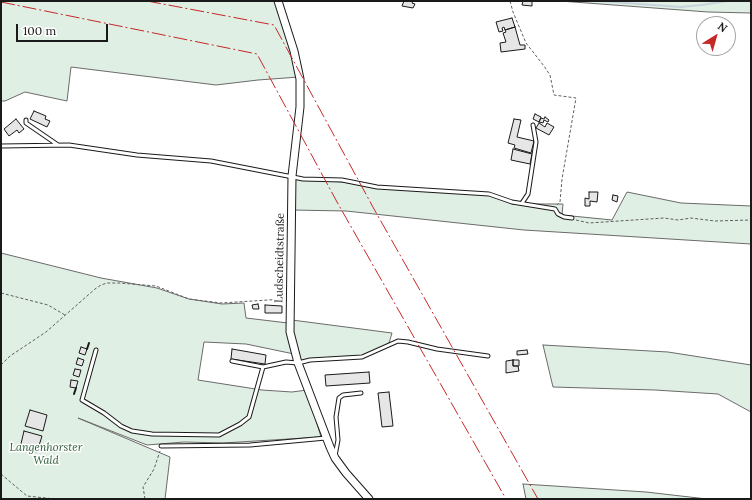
<!DOCTYPE html>
<meta charset="utf-8">
<style>
body{margin:0}
#map{position:relative;width:752px;height:500px;overflow:hidden;background:#fff;font-family:Lora,serif}
canvas{display:block}
.frame{position:absolute;inset:0;border:2px solid #1a1a1a;pointer-events:none}
.north{position:absolute;left:696px;top:16px;width:40px;height:40px;box-sizing:border-box;background:#fff;border:1px solid #a3a3a3;border-radius:50%;rotate:37deg;font-size:11px;font-weight:700;line-height:16px;text-align:center;color:#1a1a1a}
.north::after{content:'';display:block;margin:auto;width:14px;height:18px;background:#c62828;clip-path:polygon(50% 0,100% 100%,50% 72%,0 100%)}
.scale{position:absolute;left:16px;top:24px;width:92px;height:18px;box-sizing:border-box;border:2px solid #1a1a1a;border-top:0;padding-left:5px;font-size:12px;line-height:14px;white-space:nowrap;color:#1a1a1a;-webkit-text-stroke:3px #fff;paint-order:stroke}
</style>
<div id="map">
<canvas width="752" height="500"></canvas>
<div class="frame"></div>
<div class="north">N</div>
<div class="scale">100 m</div>
</div>
<script>
const context = document.querySelector('canvas').getContext('2d');
context.lineJoin = 'round';
function paint(path, color) { context.fillStyle = color; context.fill(path, 'evenodd'); }
const shape = rows => new Path2D(rows.map(r => 'M' + r).join(''));
function stroke(path, color, width, dash) { context.strokeStyle = color; context.lineWidth = width; context.lineCap = dash ? 'butt' : 'round'; context.setLineDash(dash || []); context.stroke(path); }
function drawText(font, color, halo, rows, align = 'center') {
  context.font = font + ' Lora,serif'; context.lineWidth = 3; context.setLineDash([]); context.textBaseline = 'middle'; context.strokeStyle = halo; context.fillStyle = color; for (const [text, x, y, turn = 0] of rows) {
    context.save(); context.translate(x, y); context.rotate((+turn || 0) * Math.PI / 180); context.textAlign = isNaN(turn) ? turn : align; if (halo) context.strokeText(text, 0, 0); context.fillText(text, 0, 0); context.restore();
  }
}
const green = shape([
 [1,1,275,1,293,51,299,77,258,80,216,85,71,67,67,101,25,92,5,101,1,101,1,1],
 [560,1,751,1,751,13,708,12,560,1],
 [293,179,343,182,376,188,489,195,512,204,563,204,562,215,612,220,627,192,681,203,751,206,751,244,524,230,346,211,292,210,293,179],
 [1,253,101,278,157,288,189,299,222,304,244,303,246,318,288,323,294,354,246,344,204,342,198,380,262,390,292,392,307,390,321,437,223,443,184,442,147,445,78,418,170,457,165,499,1,499,1,253],
 [292,320,315,323,392,333,389,343,368,355,300,361,293,340,292,320],
 [543,345,668,352,751,365,751,412,718,394,655,390,553,387,543,345],
 [523,484,646,492,707,499,526,499,523,484]
]);
paint(green, '#e0efe3');
stroke(green, '#6a6a6a', 1);
stroke(shape([
 [598,1,681,7,701,5,728,1]
]), '#c6d2dc', 2);
const building = shape([
 [404,1,413,1,412,3,415,4,413,8,402,6,404,1],
 [523,1,532,1,532,6,522,5,523,1],
 [512,18,515,27,505,30,504,27,502,28,503,31,499,32,496,22,512,18],
 [515,27,520,45,525,45,525,49,501,52,500,43,506,42,503,33,506,32,505,30,515,27],
 [34,111,46,116,45,119,50,121,47,127,30,119,34,111],
 [535,114,541,117,539,122,533,119,535,114],
 [545,117,549,120,548,122,544,120,543,123,539,122,541,118,544,119,545,117],
 [16,119,24,129,19,133,17,130,9,136,4,129,16,119],
 [514,119,521,120,517,137,534,141,531,153,514,148,515,145,508,143,514,119],
 [539,123,545,127,547,123,554,127,549,135,536,128,539,123],
 [513,149,532,154,530,164,511,160,513,149],
 [589,192,598,192,597,202,590,201,590,206,585,206,585,198,589,199,589,192],
 [613,195,618,196,617,202,612,200,613,195],
 [258,304,259,309,253,309,252,305,258,304],
 [265,305,282,306,282,313,265,313,265,305],
 [81,347,87,349,85,355,79,353,81,347],
 [232,349,266,355,265,364,231,359,232,349],
 [527,350,528,354,517,355,517,351,527,350],
 [78,358,84,360,82,366,76,364,78,358],
 [513,360,513,366,518,366,519,371,506,373,506,361,513,360],
 [513,360,519,360,519,366,513,366,513,360],
 [75,369,81,370,79,377,73,375,75,369],
 [369,372,370,383,326,386,325,375,369,372],
 [71,380,78,381,76,388,70,387,71,380],
 [389,392,393,426,382,427,378,393,389,392],
 [30,410,47,415,43,431,25,426,30,410],
 [24,431,42,436,37,452,20,448,24,431]
]);
paint(building, '#e6e6e6');
stroke(building, '#1a1a1a', 1);
const service = shape([
 [26,120,26,123,58,145],
 [1,146,69,145,137,155,211,161,303,179,342,180,377,187,489,194,512,202,555,209,558,214,564,217,572,218],
 [522,203,528,194,536,142,533,125],
 [96,350,82,400,104,413,121,426,132,431,152,434,219,435,240,424,249,417,263,367],
 [232,361,263,367,286,362,298,363,310,360,362,357,398,341,408,342,437,349,488,356],
 [161,446,250,445,326,438],
 [335,456,338,440,336,417,339,398,343,395,361,393]
]);
const tertiary = shape([
 [278,1,294,51,300,79,300,107,292,176,290,332,298,363,330,447,335,458,346,473,369,499]
]);
stroke(service, '#1a1a1a', 5);
stroke(tertiary, '#1a1a1a', 9);
stroke(shape([
 [510,1,513,12,526,43,544,66,550,75,554,95,576,98,562,179,560,202,557,205],
 [576,220,589,223,664,218,678,220,691,218,715,221,751,220],
 [1,293,48,305,65,315],
 [1,365,10,356,46,332,95,289,101,285,107,283,119,283,156,286,189,299,221,303,284,299],
 [1,474,27,496,55,499],
 [145,499,143,487,154,469,160,451]
]), '#5f5f5f', 1, [3, 2]);
stroke(service, '#fff', 3);
stroke(tertiary, '#fff', 7);
stroke(shape([
 [87,349,89,343],
 [74,394,76,388]
]), '#1a1a1a', 2);
stroke(shape([
 [147,1,274,25,374,209,538,499],
 [1,2,257,54,337,202,506,499]
]), '#c62828', 1, [14, 3, 2, 3]);
drawText('11px', '#1a1a1a', '#fff', [
 ["Ludscheidtstraße",280,258,-89]
]);
drawText('italic 11px', '#2b5a34', '#fff', [
 ["Langenhorster",46,448],
 ["Wald",46,461]
]);
</script>
